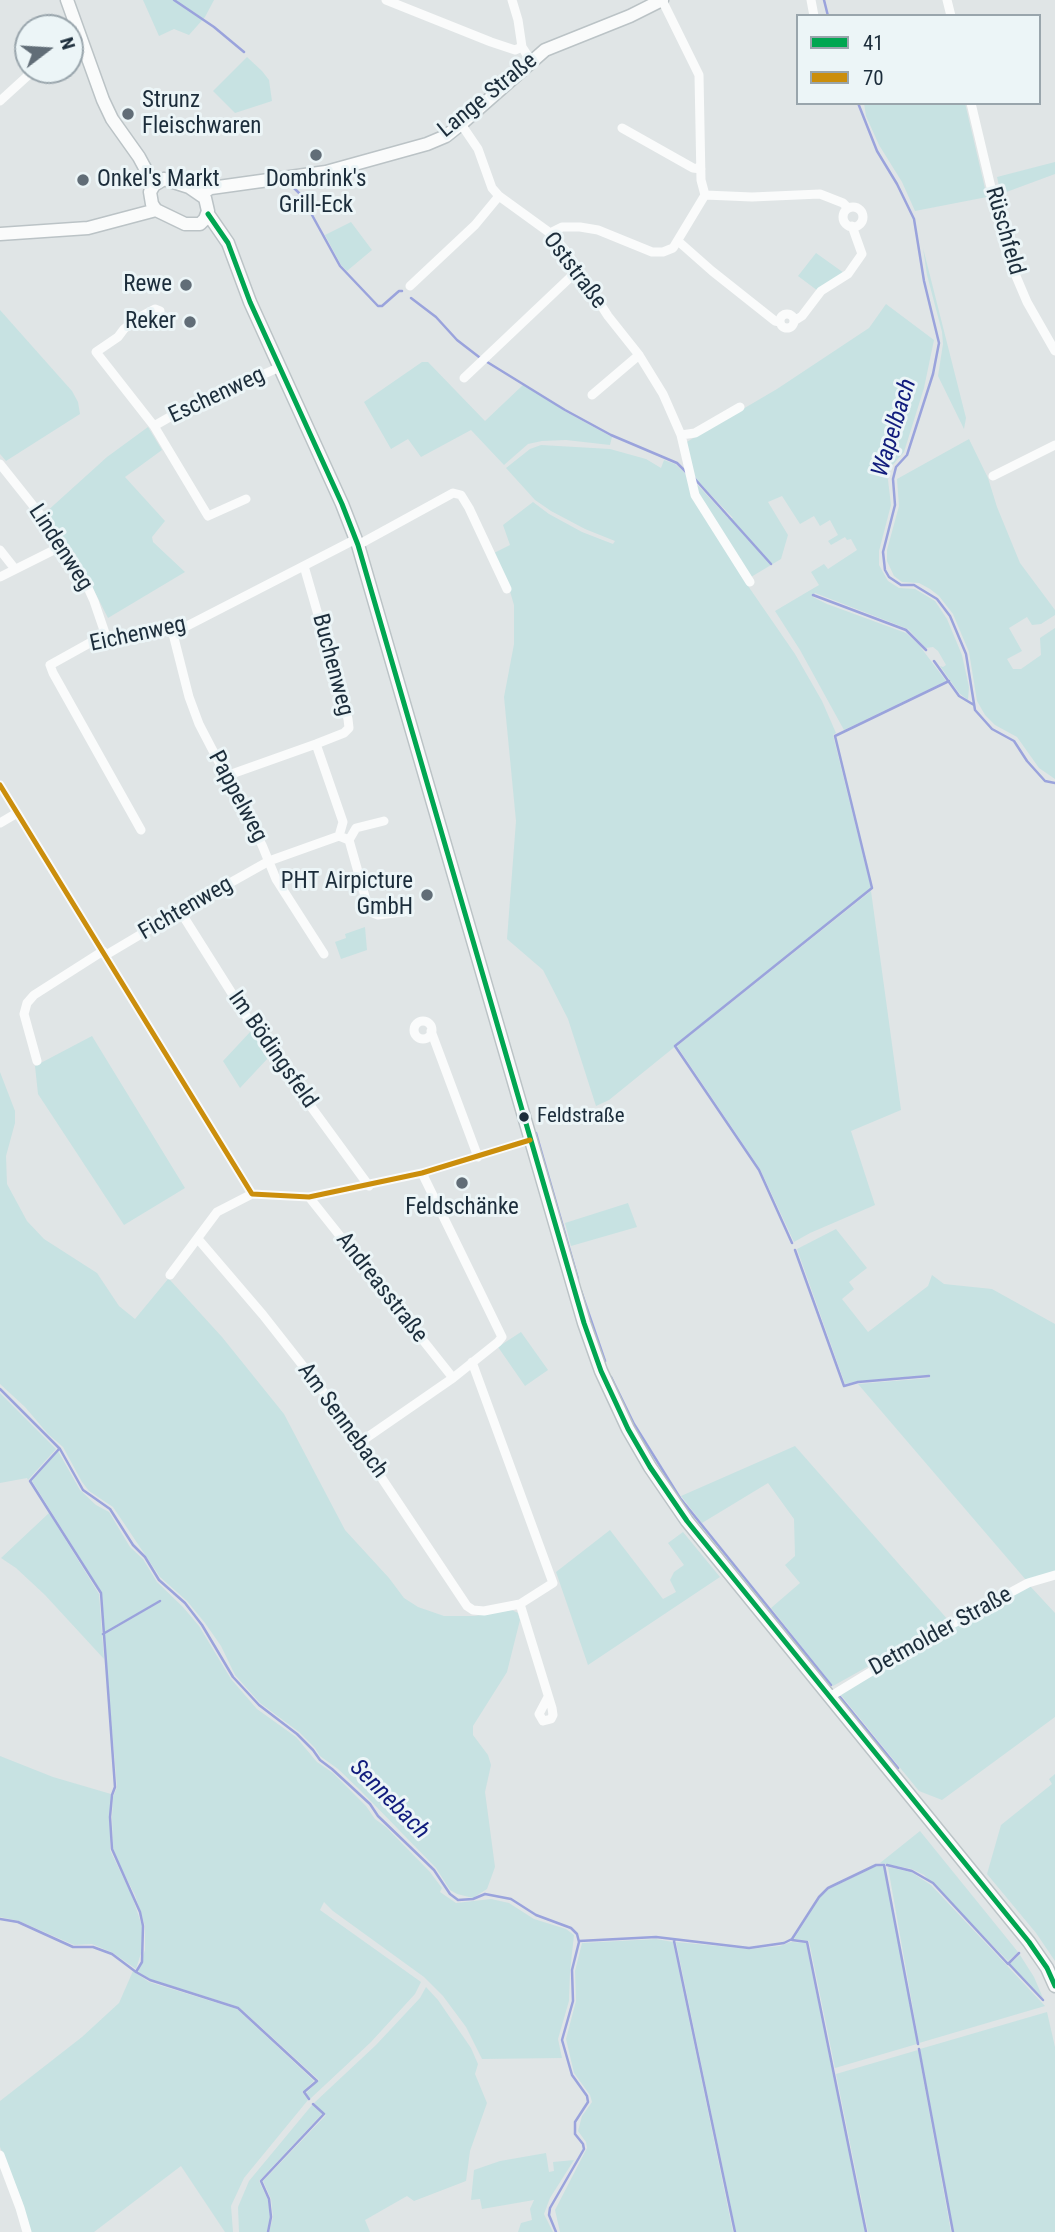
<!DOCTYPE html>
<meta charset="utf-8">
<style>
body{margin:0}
#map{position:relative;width:1055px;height:2232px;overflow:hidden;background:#e0e5e6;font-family:"Roboto Condensed",sans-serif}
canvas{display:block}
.legend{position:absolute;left:796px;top:14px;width:245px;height:91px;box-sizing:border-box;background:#ecf5f7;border:2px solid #99a5ac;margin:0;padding:9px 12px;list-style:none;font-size:21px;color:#1c2d3b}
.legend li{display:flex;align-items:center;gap:14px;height:35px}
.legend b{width:35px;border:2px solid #99a5ac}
.north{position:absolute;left:14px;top:14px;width:70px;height:70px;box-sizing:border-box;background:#ecf5f7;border:2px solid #99a5ac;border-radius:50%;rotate:73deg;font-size:19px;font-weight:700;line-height:28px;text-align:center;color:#1c2d3b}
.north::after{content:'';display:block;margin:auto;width:24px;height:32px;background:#616d77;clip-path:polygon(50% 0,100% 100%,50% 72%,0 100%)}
</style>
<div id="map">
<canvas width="1055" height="2232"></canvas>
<ul class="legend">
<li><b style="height:9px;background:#00a651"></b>41</li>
<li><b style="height:9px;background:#cb8e0c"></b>70</li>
</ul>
<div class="north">N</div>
</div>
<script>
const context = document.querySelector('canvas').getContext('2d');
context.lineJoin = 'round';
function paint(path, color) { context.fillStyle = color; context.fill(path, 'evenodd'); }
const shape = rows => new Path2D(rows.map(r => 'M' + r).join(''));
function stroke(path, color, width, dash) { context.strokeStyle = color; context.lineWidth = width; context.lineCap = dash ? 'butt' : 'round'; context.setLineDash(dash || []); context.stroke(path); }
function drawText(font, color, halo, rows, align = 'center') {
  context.font = font + ' "Roboto Condensed",sans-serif'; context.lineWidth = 6; context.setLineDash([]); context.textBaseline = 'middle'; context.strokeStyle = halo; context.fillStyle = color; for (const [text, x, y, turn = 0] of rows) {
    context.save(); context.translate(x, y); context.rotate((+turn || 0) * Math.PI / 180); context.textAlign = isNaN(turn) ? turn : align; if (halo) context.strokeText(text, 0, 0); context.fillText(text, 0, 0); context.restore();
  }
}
paint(shape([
 [143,0,214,0,205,17,189,35,174,29,159,36],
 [247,57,262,71,269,80,272,101,235,113,213,91],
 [864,103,965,103,987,197,915,211,902,182,879,145,866,116],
 [1055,162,1055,174,1001,194,997,177],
 [351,222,372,250,347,271,341,265,325,235],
 [923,248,966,418,964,429,938,376,943,344,942,332,927,275],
 [816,253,844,273,818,291,798,276],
 [886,304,934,340,924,388,904,452,891,467,888,480,891,505,879,551,879,565,888,581,899,588,915,589,935,601,947,619,962,655,969,687,968,700,959,693,940,666,943,667,946,665,938,651,933,647,926,648,908,629,815,593,813,597,827,604,906,633,919,645,946,681,844,730,800,650,775,611,819,585,811,572,824,564,828,569,857,550,851,539,847,540,845,537,831,545,828,541,838,535,830,520,820,526,814,516,800,524,782,496,768,502,788,535,781,559,751,577,704,506,694,481,728,518,733,518,694,477,685,443,777,389,869,328],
 [0,310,72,391,78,402,80,414,6,461,0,454],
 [422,362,428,362,485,421,524,384,566,412,612,437,610,445,566,440,542,441,528,444,504,465,471,430,421,457,408,439,391,449,364,402],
 [148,427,162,450,125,477,165,521,152,537,153,542,185,572,108,618,76,555,45,513,107,457],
 [969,439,988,478,997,507,1020,563,1055,610,1055,615,1041,624,1032,625,1027,617,1009,628,1022,651,1007,659,1013,669,1021,669,1041,655,1040,638,1055,628,1055,779,1039,768,1017,737,995,725,985,715,977,701,969,652,953,614,939,596,930,589,919,583,902,582,894,576,887,561,887,550,899,506,897,479],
 [541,445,610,449,646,459,661,468,664,460,675,464,687,475,693,499,746,583,795,654,822,701,836,733,833,735,871,888,609,1100,596,1106,568,1019,543,970,507,939,516,821,504,697,514,644,514,605,506,578,494,553,510,545,503,525,533,502,549,514,582,532,613,544,615,541,585,529,551,511,535,500,506,468,530,449],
 [871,891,901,1110,851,1131,875,1205,810,1233,794,1242,760,1169,677,1046],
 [365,927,367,950,341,959,335,942,346,938,345,934],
 [251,1031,269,1057,240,1088,223,1061],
 [92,1036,185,1188,124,1225,38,1094,35,1066],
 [0,1072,15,1111,15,1123,6,1156,7,1184,27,1221,44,1239,97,1273,119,1306,135,1319,168,1279,170,1280,222,1337,284,1414,345,1530,389,1578,404,1598,418,1607,444,1616,475,1616,512,1610,518,1613,520,1620,507,1672,473,1726,473,1735,488,1755,491,1765,485,1792,495,1867,487,1889,473,1898,457,1894,450,1890,436,1868,360,1790,338,1769,320,1756,315,1748,299,1732,260,1703,235,1675,221,1646,205,1623,187,1601,160,1577,113,1507,89,1491,82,1482,63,1447,48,1434,25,1407,0,1384],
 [628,1203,637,1227,571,1246,565,1223],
 [836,1229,867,1268,849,1282,854,1289,842,1299,868,1332,928,1286,932,1275,944,1284,992,1289,1055,1324,1055,1571,1026,1580,858,1384,929,1378,929,1375,858,1381,845,1384,797,1249],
 [521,1332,548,1370,525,1386,498,1347],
 [0,1393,56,1449,28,1480,27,1478,0,1483],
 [795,1446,949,1621,833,1686,771,1608,800,1583,785,1565,795,1556,794,1519,768,1483,702,1523,681,1496],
 [58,1451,80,1490,96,1505,109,1512,130,1547,143,1559,157,1582,183,1607,199,1626,231,1679,257,1709,296,1737,317,1762,333,1773,366,1806,375,1819,386,1827,430,1872,442,1888,440,1892,456,1903,491,1899,509,1903,534,1919,566,1929,574,1935,570,1972,569,2001,558,2039,562,2058,482,2059,466,2027,443,1996,424,1977,333,1911,324,1902,320,1910,421,1982,415,1994,371,2042,310,2099,306,2093,319,2080,239,2007,150,1979,138,1972,145,1950,145,1926,135,1895,118,1862,113,1848,112,1817,113,1797,117,1787,104,1635,161,1601,160,1600,104,1633,102,1593,32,1481],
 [49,1513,99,1594,104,1659,45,1595,16,1568,1,1558],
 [610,1530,663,1599,676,1592,670,1580,674,1572,684,1565,668,1543,683,1532,720,1577,588,1665,556,1572],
 [1030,1586,1055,1613,1055,1717,942,1800,919,1791,840,1694,953,1627],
 [0,1756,53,1777,111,1794,110,1850,132,1896,142,1926,142,1950,136,1969,113,1953,92,1944,74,1945,19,1921,0,1917],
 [1055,1774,1055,1961,1036,1933,987,1874,1001,1825,1052,1784,1049,1779],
 [920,1831,1018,1952,1008,1961,924,1875,912,1869,880,1863],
 [876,1866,885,1867,917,2044,835,2068,809,1941,794,1939,820,1897,829,1889],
 [888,1867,911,1872,931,1885,1045,2006,919,2043],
 [656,1939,673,1942,733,2232,560,2232,555,2210,587,2148,586,2142,578,2131,582,2116,592,2102,590,2095,574,2073,566,2039,576,2001,575,1971,582,1943],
 [676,1942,749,1949,780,1946,791,1942,806,1943,865,2232,736,2232],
 [1020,1955,1034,1977,1043,1998,1010,1964],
 [133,1971,149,1982,237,2009,314,2081,302,2092,308,2100,244,2178,231,2206,233,2232,225,2232,181,2166,94,2232,30,2232,22,2201,0,2147,0,2101,82,2037,119,2003],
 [426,1987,438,2000,471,2048,478,2064,475,2074,487,2103,470,2151,466,2181,414,2201,407,2196,365,2220,370,2232,269,2232,273,2217,271,2199,263,2181,326,2115,314,2103,376,2045,420,1998],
 [1047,2012,1055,2047,1055,2232,954,2232,920,2049],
 [918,2050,951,2232,868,2232,836,2074],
 [312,2105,322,2114,259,2181,268,2200,270,2217,267,2232,239,2232,238,2207,249,2181],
 [546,2153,549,2172,554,2171,553,2162,574,2160,550,2198,544,2214,553,2232,518,2232,521,2223,532,2220,530,2209,534,2200,482,2209,480,2199,471,2200,474,2170,500,2161]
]), '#c7e2e2');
stroke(shape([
 [174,0,214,27,244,52],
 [824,0,828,16],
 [858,103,877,151,897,184,914,219,924,281,939,343,933,374,907,455,896,467,893,479,895,505,883,552,885,570,889,577,901,585,914,585,937,599,950,616,966,654,975,710,992,729,1014,741,1027,761,1045,781,1055,783],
 [292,186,301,195,340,266,378,306,382,306,399,291,402,291],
 [411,298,436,317,457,340,479,357,565,410,611,435,677,463,686,472],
 [694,478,771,564],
 [813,595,906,630,926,650],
 [934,661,959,696,974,705],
 [536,1133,578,1279],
 [792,1243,759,1170,675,1046,872,888,835,736,949,681],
 [795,1250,844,1386,858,1382,929,1376],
 [581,1291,605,1361],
 [611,1377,634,1424,680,1498,831,1685],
 [0,1389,60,1449,83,1490,110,1509,133,1545,145,1557,159,1580,185,1603,202,1625,233,1677,259,1705,297,1734,313,1750,320,1760,332,1769,370,1804,378,1816,434,1870,450,1894,458,1900,473,1899,485,1894,511,1899,536,1915,571,1928,577,1934,579,1942,572,1970,573,2001,562,2040,572,2075,587,2096,588,2102,575,2122,575,2134,583,2144,584,2149,550,2208,549,2215,556,2232],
 [103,1634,160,1601],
 [840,1697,898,1768],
 [887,1865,912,1871,933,1883,1008,1964,1019,1953],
 [0,1919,18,1922,73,1947,93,1947,112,1954,136,1972,142,1962,143,1926,140,1912,112,1849,110,1817,112,1795,115,1787,101,1593,30,1481,59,1449],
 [792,1940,807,1942,866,2232],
 [579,1941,656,1937,749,1948,784,1943,792,1939,819,1897,828,1888,876,1865,884,1865,918,2044],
 [674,1941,735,2232],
 [1009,1964,1043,2000],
 [136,1972,150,1980,238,2008,317,2081,304,2092,309,2099],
 [919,2049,953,2232],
 [268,2232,271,2217,269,2199,261,2181,324,2114,313,2104]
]), '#9aa3dc', 2.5);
const secondary = shape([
 [67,0,103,100,112,119,139,157,154,185],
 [164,179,189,187,205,198,208,211,205,219,200,224,185,224,156,210,152,204,150,192,154,185,164,179],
 [200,194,211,188,326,172,427,144,446,136,461,124,545,50,630,16,662,0],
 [208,214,228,243,250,302,342,504,358,545,584,1323,601,1371,628,1429,650,1467,687,1521,1029,1942,1047,1968,1055,1986],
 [0,234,88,228,156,210]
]);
stroke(secondary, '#bbc3c6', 15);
stroke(shape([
 [386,0,491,42,515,50,522,47],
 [512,0,518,20,522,47,531,61],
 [811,0,814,16],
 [947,0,951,16],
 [0,101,34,70],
 [971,103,1007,255,1027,302,1055,351],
 [461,124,478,149,492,188,499,196,550,233,566,251,608,316,639,355,663,394,681,435,695,495,750,582],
 [622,128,693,168,701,169],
 [705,195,752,197,820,194,843,203,848,208],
 '843 217a10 10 0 1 1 20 0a10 10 0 1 1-20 0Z',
 [550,233,562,227,580,227,598,230,652,252,663,252,673,248,705,195,701,180,699,75,662,0],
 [678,241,712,271,775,321,780,322],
 [410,286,475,225,499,196],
 '780 321a7 7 0 1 1 14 0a7 7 0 1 1-14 0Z',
 [146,315,153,318,160,314,160,311,155,309,138,318,124,329,118,337,96,352,154,426,208,516,246,499],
 [794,321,802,316,821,291,848,274,862,254,852,226],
 [464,378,578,270],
 [592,395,639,355],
 [154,426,175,414,280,367],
 [681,435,695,433,740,407],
 [0,464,39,513,83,577,94,601,107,639],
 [993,476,1055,445],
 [358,545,453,493,461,495,469,508,507,589],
 [0,550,15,569],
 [0,577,62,546],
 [172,630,189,697,199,724,262,845,276,879,324,954],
 [316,744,343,822,339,836],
 [226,776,316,744,344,733,349,728,348,719,304,566],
 [0,785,252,1194,309,1197,422,1173,530,1140],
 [0,823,17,813],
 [141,830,53,673,50,665,95,640,172,630,187,626,356,539],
 [349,840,356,828,384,821],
 [180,911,255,1030,369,1186],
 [106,955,180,911,269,861,339,836,349,840,368,907,373,913,378,915,410,911],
 '414 1030a9 9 0 1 1 18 0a9 9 0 1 1-18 0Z',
 [431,1031,478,1157],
 [37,1061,24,1014,27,1003,34,995,103,951],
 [309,1197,453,1378],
 [198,1239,263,1315,329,1399,467,1606,473,1610,484,1611,520,1604,553,1583,472,1362],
 [170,1275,217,1212,252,1194],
 [359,1443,453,1378,498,1342,502,1337,422,1173],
 [520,1604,552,1708,553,1715,551,1719,543,1721,539,1714,548,1697],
 [831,1696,928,1637,1028,1583,1055,1575],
 [0,2155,20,2208,27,2232]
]), '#fafbfb', 9);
stroke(secondary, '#fafbfb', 12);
stroke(shape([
 [208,214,228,243,250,302,342,504,358,545,584,1323,601,1371,628,1429,650,1467,687,1521,1029,1942,1047,1968,1055,1986]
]), '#00a651', 5);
stroke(shape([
 [0,785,252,1194,309,1197,422,1173,530,1140]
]), '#cb8e0c', 5);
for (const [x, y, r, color] of [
 [128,114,7,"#616d77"],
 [316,155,7,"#616d77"],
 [83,180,7,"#616d77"],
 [186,285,7,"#616d77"],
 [190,322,7,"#616d77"],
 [427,895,7,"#616d77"],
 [524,1117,6,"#1c2d3b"],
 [462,1183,7,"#616d77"]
]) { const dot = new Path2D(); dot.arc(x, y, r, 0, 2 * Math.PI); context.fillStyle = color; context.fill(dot); stroke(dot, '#ecf5f7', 2.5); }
drawText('21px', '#1c2d3b', '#ecf5f7', [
 ["Feldstraße",537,1117]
], 'left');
drawText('23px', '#1c2d3b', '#ecf5f7', [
 ["Lange Straße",488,96,-39],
 ["Rüschfeld",1004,231,74],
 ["Oststraße",574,271,53],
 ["Eschenweg",217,396,-25],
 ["Lindenweg",60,548,57],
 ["Eichenweg",138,635,-12],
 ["Buchenweg",332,665,75],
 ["Pappelweg",237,797,62],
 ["Fichtenweg",186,909,-30],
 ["Im Bödingsfeld",272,1050,55],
 ["Andreasstraße",381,1288,52],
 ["Am Sennebach",342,1421,54],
 ["Detmolder Straße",941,1632,-29]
]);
drawText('23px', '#1c2d3b', '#ecf5f7', [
 ["Strunz",142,101,"left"],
 ["Fleischwaren",142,127,"left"],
 ["Onkel's Markt",97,180,"left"],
 ["Dombrink's",316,180,"center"],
 ["Grill-Eck",316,206,"center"],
 ["Rewe",172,285],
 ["Reker",176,322],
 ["PHT Airpicture",413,882],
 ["GmbH",413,908],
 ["Feldschänke",462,1208,"center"]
], 'right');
drawText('italic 24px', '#111c7d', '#ecf5f7', [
 ["Wapelbach",895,428,-73],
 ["Sennebach",389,1800,45]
]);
</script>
